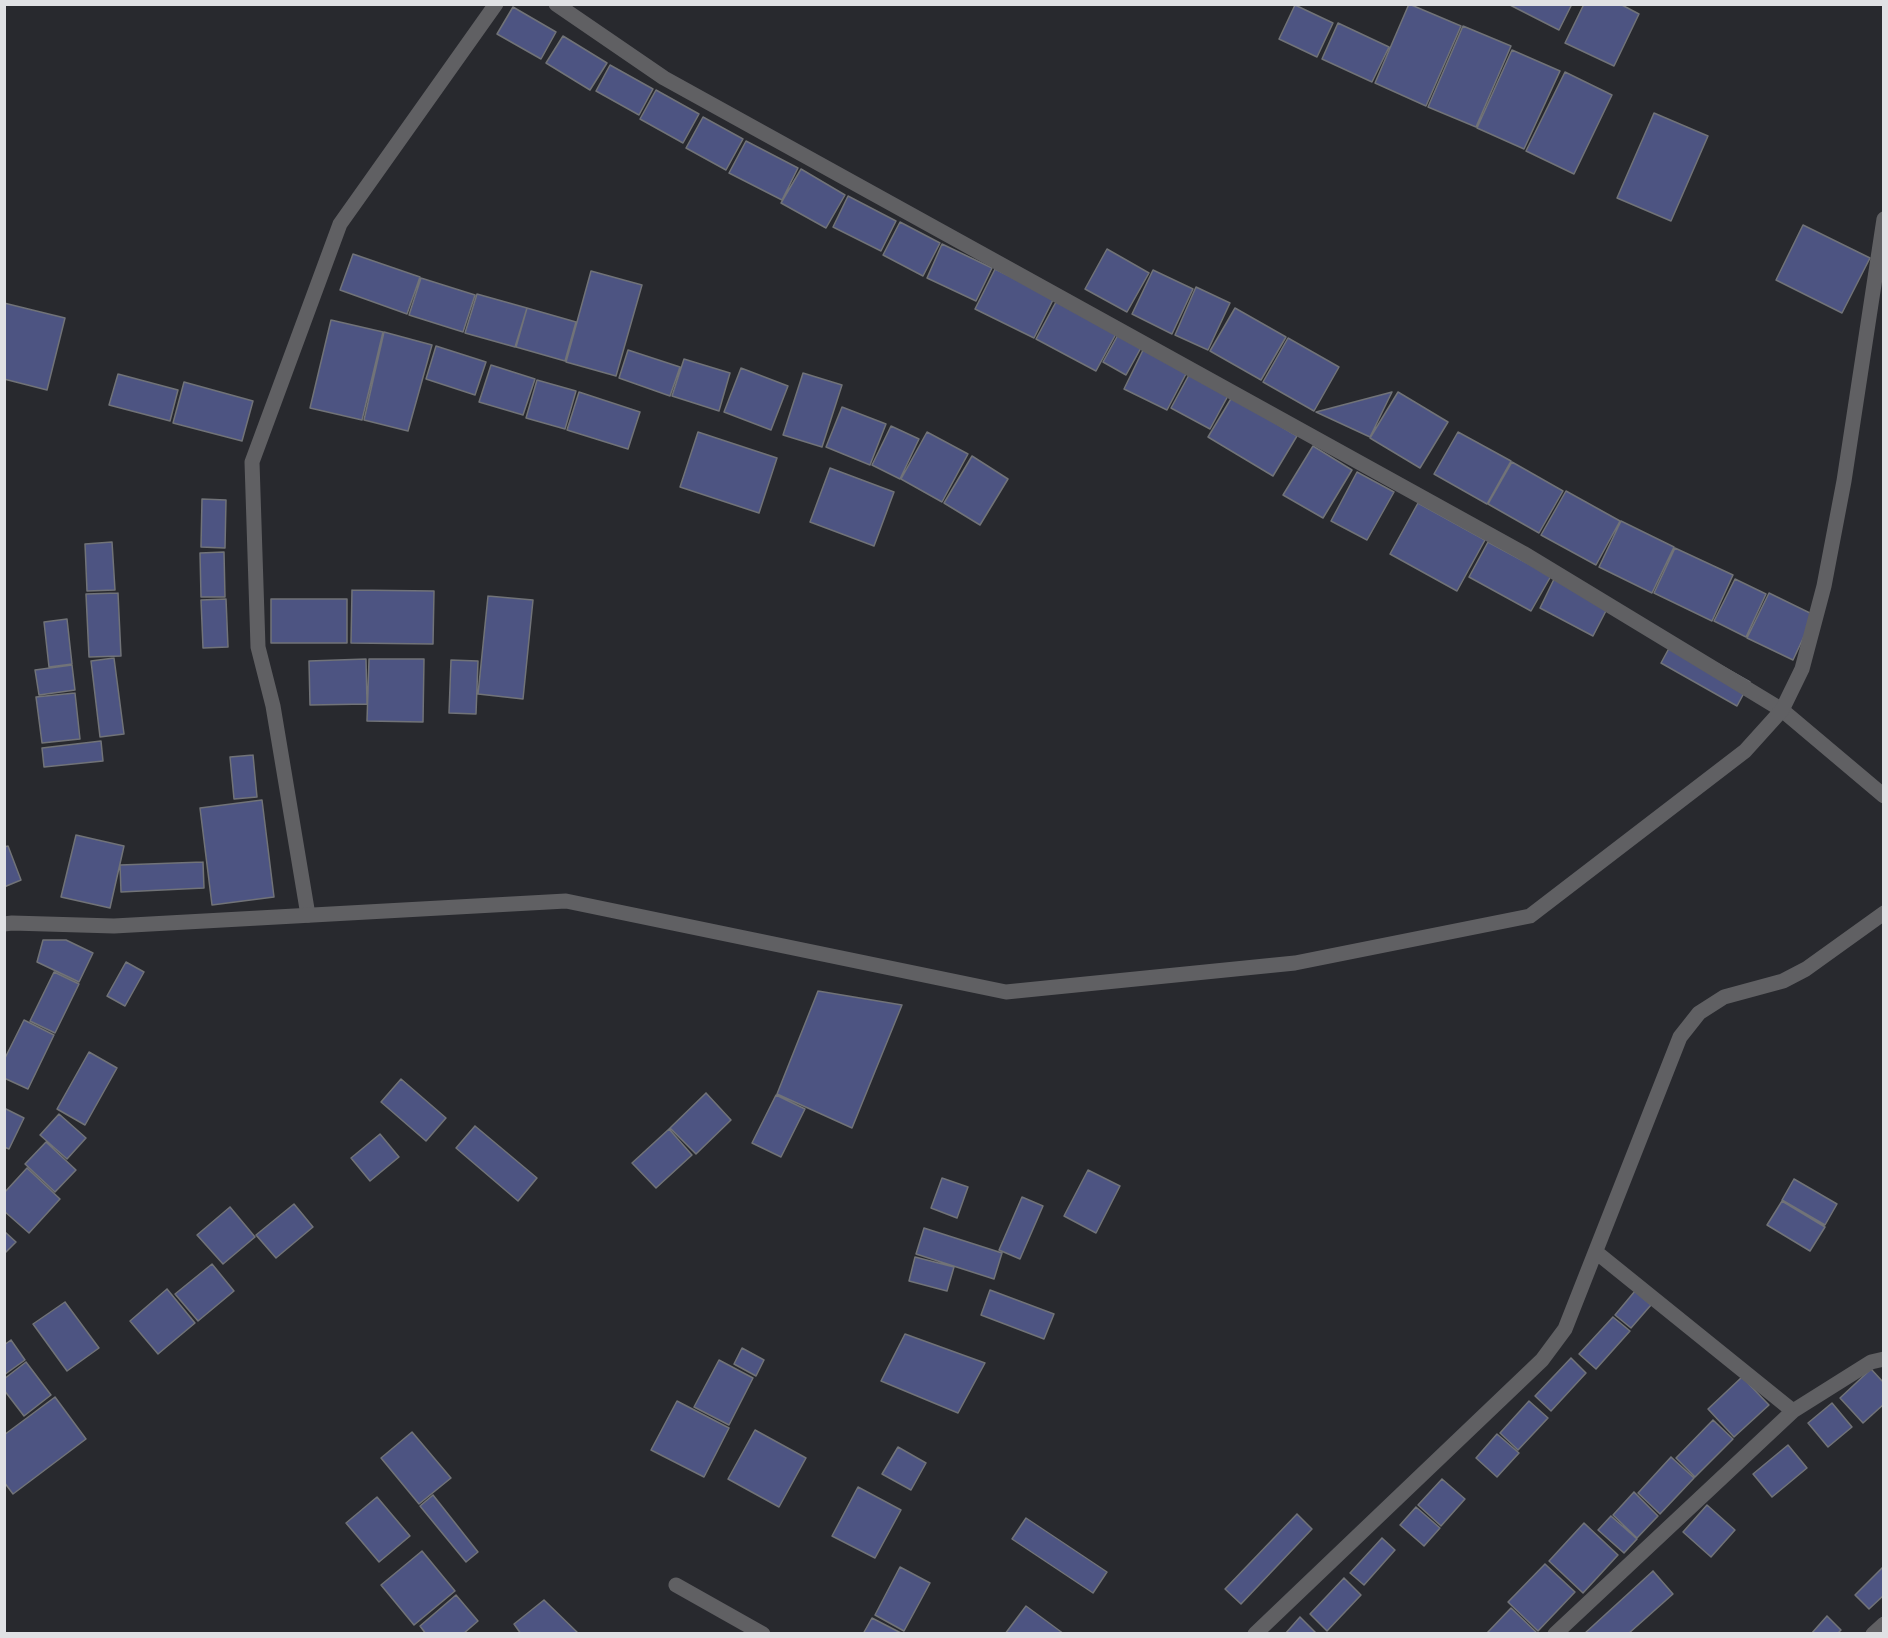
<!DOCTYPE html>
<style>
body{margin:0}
#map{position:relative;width:1888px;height:1638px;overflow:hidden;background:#28292e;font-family:Lato,sans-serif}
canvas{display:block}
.frame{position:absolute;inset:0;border:6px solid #e0e1e4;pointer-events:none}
</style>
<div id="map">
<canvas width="1888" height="1638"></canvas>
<div class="frame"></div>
</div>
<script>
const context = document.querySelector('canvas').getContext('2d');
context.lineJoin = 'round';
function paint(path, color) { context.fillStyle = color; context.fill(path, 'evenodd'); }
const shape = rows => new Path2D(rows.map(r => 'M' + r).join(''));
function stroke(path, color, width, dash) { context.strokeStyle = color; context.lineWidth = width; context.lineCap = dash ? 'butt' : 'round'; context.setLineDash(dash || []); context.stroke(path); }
const building = shape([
 [1409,4,1461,26,1426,106,1375,83,1409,4],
 [1508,4,1572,4,1559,30,1508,4],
 [1584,4,1620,4,1639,14,1614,66,1565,43,1584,4],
 [1295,5,1333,23,1317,57,1279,39,1295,5],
 [513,7,556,32,541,59,497,34,513,7],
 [1338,23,1389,47,1372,82,1322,59,1338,23],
 [1463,26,1511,46,1476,127,1428,107,1463,26],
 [563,36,607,63,590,90,546,63,563,36],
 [1512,50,1560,71,1524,149,1477,128,1512,50],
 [610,65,653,89,639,115,596,91,610,65],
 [1565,72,1612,95,1574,174,1526,151,1565,72],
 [656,90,699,114,683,143,640,119,656,90],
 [1654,113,1708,136,1671,221,1617,198,1654,113],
 [703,117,743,139,726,170,686,148,703,117],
 [746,141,798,168,782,200,729,173,746,141],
 [801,169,845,195,826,228,781,203,801,169],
 [848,196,896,221,881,251,833,227,848,196],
 [900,222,940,243,923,276,883,255,900,222],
 [1803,225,1870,258,1842,313,1776,280,1803,225],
 [942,244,992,268,976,301,927,278,942,244],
 [1107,249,1149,273,1127,312,1085,289,1107,249],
 [353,254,420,277,407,314,340,290,353,254],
 [995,269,1054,298,1034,338,975,309,995,269],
 [1153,270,1193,289,1172,334,1132,314,1153,270],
 [591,271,642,285,616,376,566,362,591,271],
 [421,278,475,295,463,332,409,315,421,278],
 [1196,287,1230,303,1208,350,1175,335,1196,287],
 [477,294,527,308,515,347,465,333,477,294],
 [1057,300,1117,332,1096,371,1036,339,1057,300],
 [4,303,65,318,47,390,4,379,4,303],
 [527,308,576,322,565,361,516,347,527,308],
 [1235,308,1286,337,1261,380,1210,351,1235,308],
 [331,320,383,332,362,420,310,408,331,320],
 [384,332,432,345,408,431,364,420,384,332],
 [1119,333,1142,346,1126,375,1103,362,1119,333],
 [1288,338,1339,367,1314,411,1263,382,1288,338],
 [436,346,486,362,475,395,426,379,436,346],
 [628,350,680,367,670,396,619,378,628,350],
 [1143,350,1187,372,1167,410,1124,389,1143,350],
 [684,359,730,373,719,411,672,396,684,359],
 [491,365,535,379,523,415,479,402,491,365],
 [741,368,788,386,771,430,724,412,741,368],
 [803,373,842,385,822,447,783,435,803,373],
 [1190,373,1229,394,1210,429,1171,408,1190,373],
 [118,374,178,390,170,421,109,405,118,374],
 [537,380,576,391,565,429,526,418,537,380],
 [184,382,253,401,242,441,173,423,184,382],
 [579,392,640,412,628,449,567,430,579,392],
 [1392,392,1370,437,1316,412,1392,392],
 [1398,392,1448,422,1420,468,1370,438,1398,392],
 [1232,397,1297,436,1273,476,1208,437,1232,397],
 [842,407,886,424,870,465,826,447,842,407],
 [891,426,919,439,900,479,872,465,891,426],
 [698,432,777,458,759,513,680,487,698,432],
 [927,432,968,454,942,502,901,479,927,432],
 [1458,432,1511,461,1487,504,1434,474,1458,432],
 [1313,446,1352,470,1323,518,1283,495,1313,446],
 [972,456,1008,479,980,525,944,503,972,456],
 [1512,462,1563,491,1539,533,1488,504,1512,462],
 [830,468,894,492,874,546,810,522,830,468],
 [1357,472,1394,492,1367,540,1331,521,1357,472],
 [1566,491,1620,521,1596,565,1541,535,1566,491],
 [202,499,226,500,225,548,201,547,202,499],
 [1418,503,1485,540,1457,591,1390,554,1418,503],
 [1621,521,1674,547,1652,593,1599,567,1621,521],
 [112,542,115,590,87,591,85,544,112,542],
 [1488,542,1551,576,1531,611,1469,577,1488,542],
 [1675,548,1733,575,1712,621,1654,593,1675,548],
 [224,552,225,597,201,597,200,553,224,552],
 [1555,577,1609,605,1593,636,1540,608,1555,577],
 [1735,579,1766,594,1746,637,1714,621,1735,579],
 [352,590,434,591,433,644,351,643,352,590],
 [118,593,121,656,89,657,86,594,118,593],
 [1769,593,1814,615,1793,660,1747,638,1769,593],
 [488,596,533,600,523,699,478,694,488,596],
 [226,599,228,647,203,648,201,600,226,599],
 [271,599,347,599,347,643,271,643,271,599],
 [67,619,72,664,49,667,44,622,67,619],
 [1674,639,1750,682,1737,706,1661,663,1674,639],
 [114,658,124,734,100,737,91,661,114,658],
 [366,659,367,704,310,705,309,661,366,659],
 [369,659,424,659,423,722,367,721,369,659],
 [451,660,478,661,476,714,449,713,451,660],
 [72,665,75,690,39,695,35,670,72,665],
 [75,693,80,739,42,743,36,697,75,693],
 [101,741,103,761,44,767,42,748,101,741],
 [253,755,257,797,234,799,230,757,253,755],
 [262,800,274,897,212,905,200,808,262,800],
 [76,835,124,846,110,908,61,897,76,835],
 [8,846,21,880,4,887,4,847,8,846],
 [203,862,204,888,121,892,120,865,203,862],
 [43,940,66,940,93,953,79,982,37,962,43,940],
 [126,962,144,972,125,1006,107,996,126,962],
 [54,972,79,984,55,1033,30,1021,54,972],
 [818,991,902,1005,852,1128,777,1094,818,991],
 [24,1020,54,1035,28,1089,4,1078,4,1060,24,1020],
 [89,1052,117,1068,85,1125,57,1109,89,1052],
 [401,1079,446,1118,426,1141,381,1102,401,1079],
 [706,1093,731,1120,696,1154,670,1128,706,1093],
 [776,1095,805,1109,781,1157,752,1143,776,1095],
 [4,1108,24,1118,9,1149,4,1147,4,1108],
 [59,1114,86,1138,67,1159,40,1135,59,1114],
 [475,1126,537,1178,518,1201,456,1148,475,1126],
 [669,1129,692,1155,656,1188,632,1163,669,1129],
 [380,1134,399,1157,370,1181,351,1158,380,1134],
 [46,1142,76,1170,55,1192,25,1164,46,1142],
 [27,1168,60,1199,29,1233,4,1211,4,1193,27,1168],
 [1088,1170,1120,1186,1096,1233,1064,1216,1088,1170],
 [942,1178,968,1187,957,1218,931,1208,942,1178],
 [1794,1179,1837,1204,1825,1225,1782,1200,1794,1179],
 [1022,1197,1043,1206,1020,1259,999,1250,1022,1197],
 [1782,1201,1825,1227,1810,1251,1767,1225,1782,1201],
 [294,1204,313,1227,276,1258,256,1235,294,1204],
 [230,1207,255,1237,223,1264,197,1235,230,1207],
 [924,1228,1002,1253,994,1279,916,1254,924,1228],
 [4,1231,16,1242,4,1254,4,1231],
 [915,1257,954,1267,947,1291,909,1281,915,1257],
 [212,1264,234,1291,198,1321,175,1294,212,1264],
 [167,1289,195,1323,158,1354,130,1321,167,1289],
 [990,1290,1054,1314,1044,1339,981,1315,990,1290],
 [1635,1291,1651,1305,1631,1328,1615,1315,1635,1291],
 [65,1302,99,1348,67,1371,33,1324,65,1302],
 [1613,1317,1630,1331,1596,1369,1579,1354,1613,1317],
 [905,1334,985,1363,958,1413,881,1381,905,1334],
 [11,1340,25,1360,4,1375,4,1345,11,1340],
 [742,1348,764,1360,756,1376,734,1364,742,1348],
 [1571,1358,1586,1373,1551,1411,1535,1396,1571,1358],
 [719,1360,753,1378,729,1425,694,1407,719,1360],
 [26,1362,51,1395,24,1416,4,1390,4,1379,26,1362],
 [1871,1369,1884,1383,1884,1404,1863,1423,1840,1398,1871,1369],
 [1742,1377,1769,1405,1734,1437,1708,1409,1742,1377],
 [55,1397,86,1439,13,1494,4,1482,4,1435,55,1397],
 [677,1401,729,1428,704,1477,651,1450,677,1401],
 [1529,1401,1548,1418,1518,1450,1500,1433,1529,1401],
 [1832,1403,1852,1427,1828,1447,1808,1423,1832,1403],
 [1713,1420,1733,1439,1695,1477,1676,1458,1713,1420],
 [755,1430,806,1458,779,1507,728,1479,755,1430],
 [412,1432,451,1478,419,1504,381,1458,412,1432],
 [1497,1434,1519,1453,1497,1477,1476,1458,1497,1434],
 [1788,1445,1807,1468,1772,1497,1753,1474,1788,1445],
 [898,1447,926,1463,911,1490,882,1474,898,1447],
 [1671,1457,1694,1478,1660,1514,1638,1493,1671,1457],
 [1442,1479,1465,1499,1441,1526,1418,1505,1442,1479],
 [858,1487,901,1510,875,1558,832,1536,858,1487],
 [1634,1492,1658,1516,1637,1538,1613,1515,1634,1492],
 [433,1495,478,1552,466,1562,420,1506,433,1495],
 [377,1497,410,1536,379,1562,346,1523,377,1497],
 [1707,1505,1735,1530,1711,1557,1683,1532,1707,1505],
 [1416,1507,1440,1528,1424,1546,1400,1525,1416,1507],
 [1297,1514,1312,1529,1241,1604,1225,1589,1297,1514],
 [1611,1516,1637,1539,1624,1553,1598,1530,1611,1516],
 [1026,1518,1107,1572,1093,1593,1012,1539,1026,1518],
 [1584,1523,1618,1555,1583,1593,1549,1561,1584,1523],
 [1382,1538,1395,1550,1364,1585,1350,1573,1382,1538],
 [422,1551,455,1591,414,1625,381,1585,422,1551],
 [1545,1564,1575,1592,1538,1631,1508,1602,1545,1564],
 [1884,1566,1884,1595,1869,1609,1855,1595,1884,1566],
 [900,1567,930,1583,904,1631,875,1615,900,1567],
 [1653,1571,1673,1594,1628,1634,1584,1634,1653,1571],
 [1344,1578,1361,1595,1327,1631,1310,1614,1344,1578],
 [456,1595,478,1621,463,1634,426,1634,420,1626,456,1595],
 [544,1600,579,1634,521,1634,514,1624,544,1600],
 [1026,1606,1064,1634,1005,1634,1026,1606],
 [1511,1608,1536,1632,1535,1634,1486,1634,1511,1608],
 [1827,1616,1841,1630,1837,1634,1811,1634,1827,1616],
 [1300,1617,1317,1634,1285,1634,1300,1617],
 [872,1618,901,1633,901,1634,863,1634,872,1618]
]);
paint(building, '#4d5482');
stroke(building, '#717378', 1.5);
stroke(shape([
 [556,4,664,78,1523,553,1782,710,1884,796],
 [308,915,273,706,258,647,252,462,340,224,496,4],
 [1596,1252,1793,1411,1871,1362,1884,1359],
 [676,1585,763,1634],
 [1255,1634,1542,1360,1565,1329,1680,1037,1699,1013,1724,997,1783,981,1806,969,1884,913],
 [1555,1634,1793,1411],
 [1873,1634,1884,1624]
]), '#606063', 15);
stroke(shape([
 [4,924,12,923,114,926,566,901,1006,992,1295,963,1530,916,1745,751,1782,710,1802,669,1824,586,1844,481,1884,219]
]), '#606063', 15);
</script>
